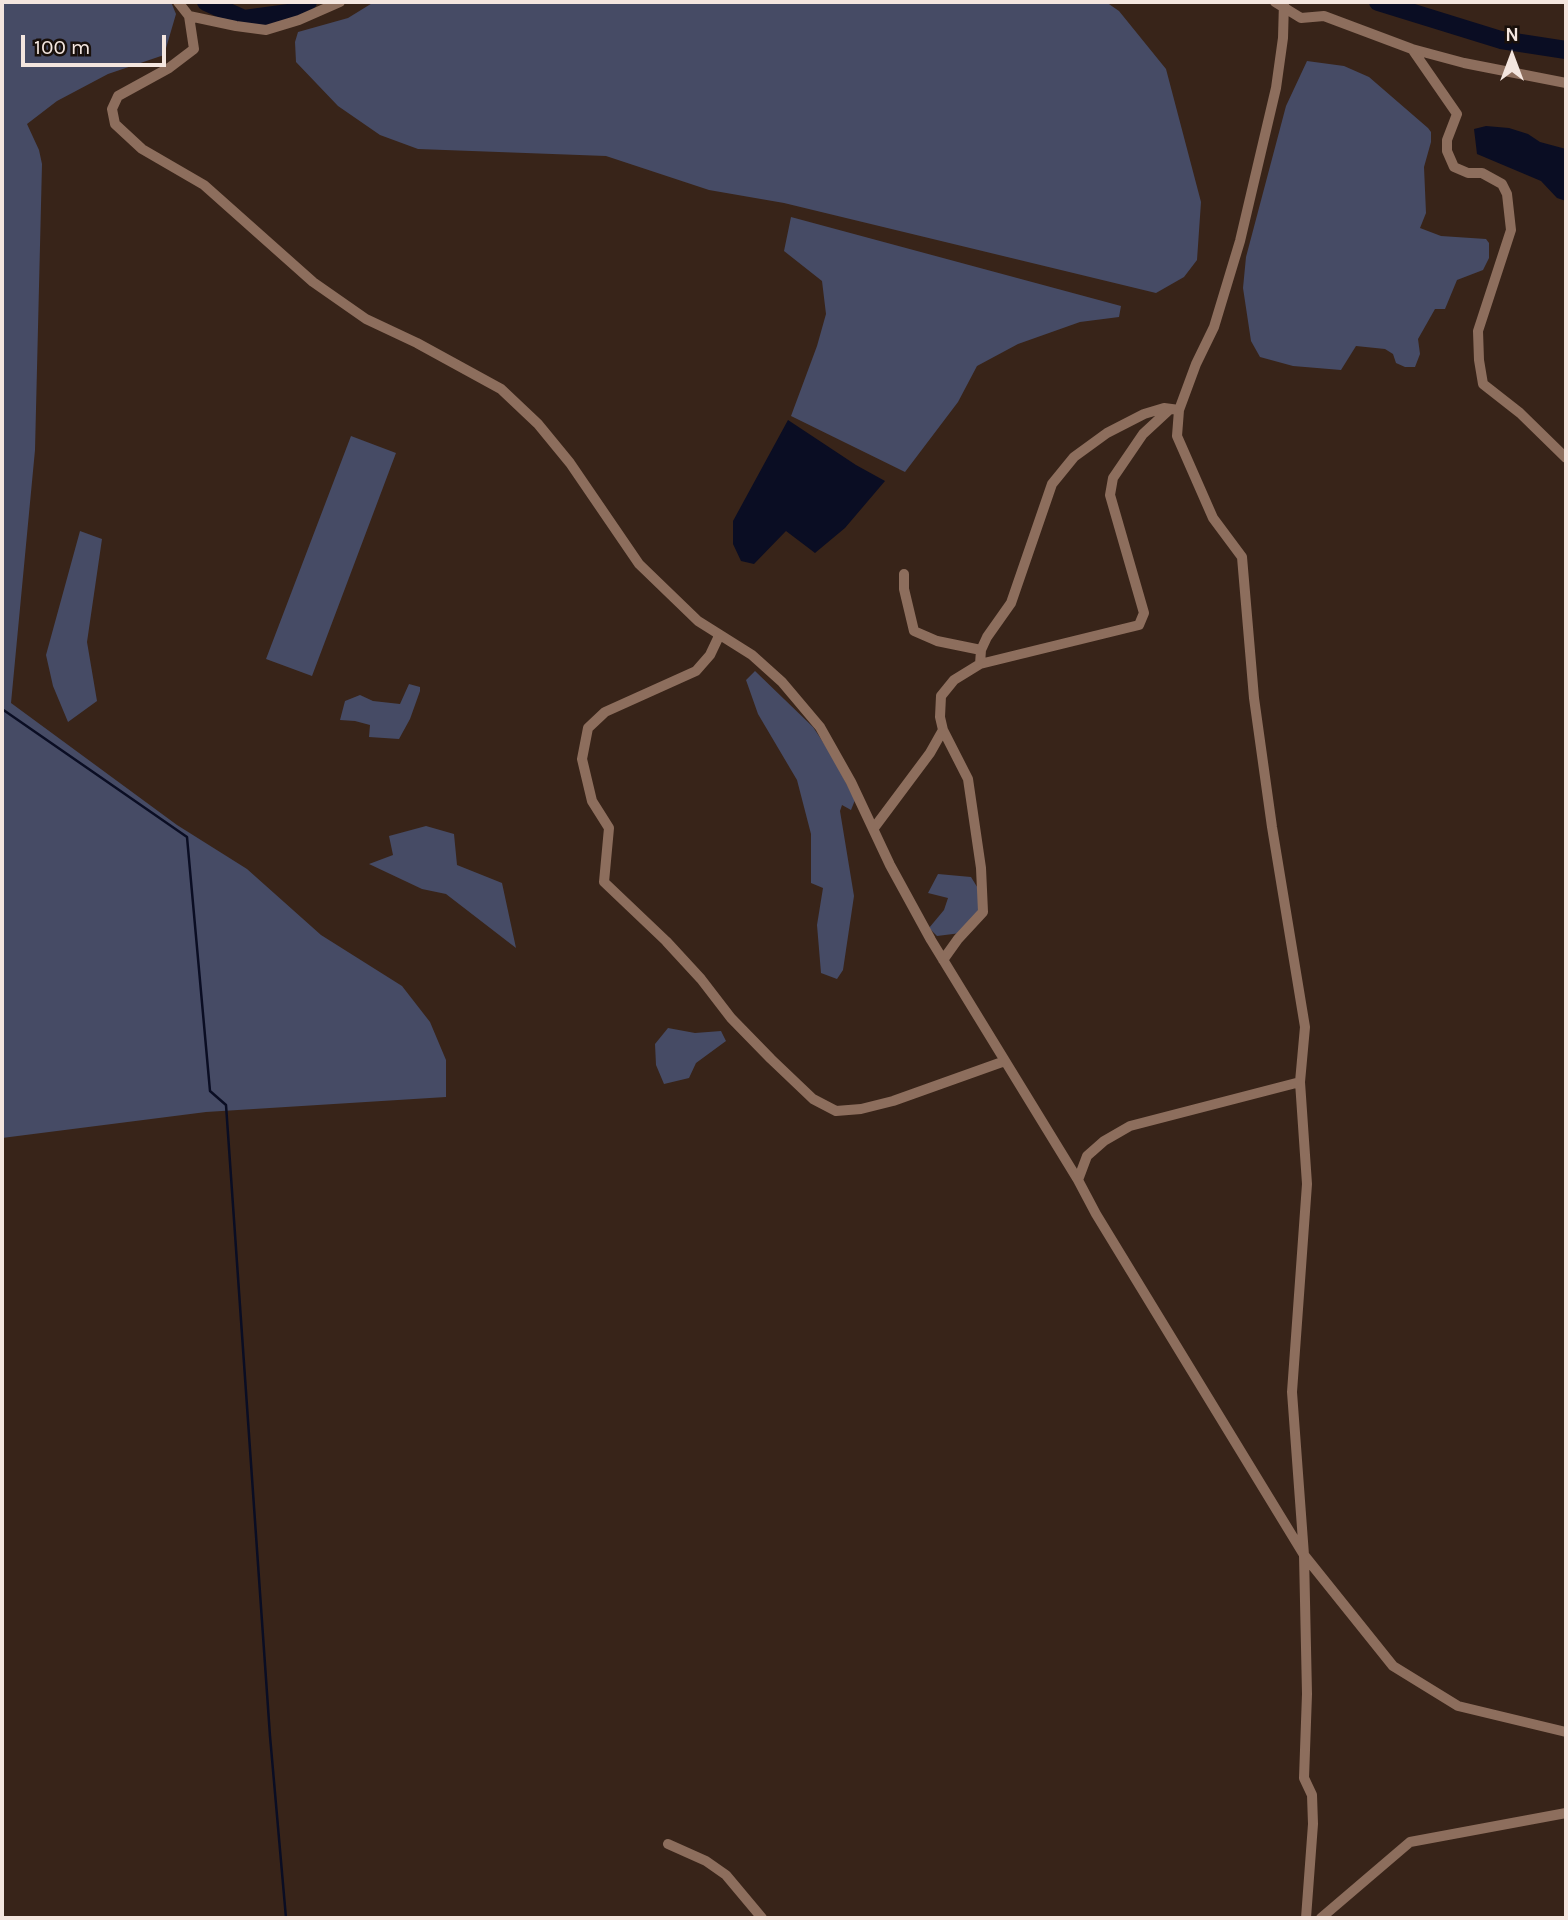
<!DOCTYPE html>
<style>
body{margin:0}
#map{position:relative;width:1568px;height:1920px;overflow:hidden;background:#382419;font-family:Karla,sans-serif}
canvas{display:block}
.frame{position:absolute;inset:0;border:4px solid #f4e6df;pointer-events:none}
.north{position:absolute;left:1477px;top:21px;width:70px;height:70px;-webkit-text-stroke:5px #19100b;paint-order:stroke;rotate:0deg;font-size:19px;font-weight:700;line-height:28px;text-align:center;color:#f4e6df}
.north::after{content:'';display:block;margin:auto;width:24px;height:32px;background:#f4e6df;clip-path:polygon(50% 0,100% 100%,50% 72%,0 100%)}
.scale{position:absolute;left:21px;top:35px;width:145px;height:32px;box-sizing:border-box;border:4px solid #f4e6df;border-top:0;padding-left:9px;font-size:21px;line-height:24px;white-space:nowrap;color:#f4e6df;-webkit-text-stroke:5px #19100b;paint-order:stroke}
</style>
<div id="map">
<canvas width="1568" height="1920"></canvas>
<div class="frame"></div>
<div class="north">N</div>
<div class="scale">100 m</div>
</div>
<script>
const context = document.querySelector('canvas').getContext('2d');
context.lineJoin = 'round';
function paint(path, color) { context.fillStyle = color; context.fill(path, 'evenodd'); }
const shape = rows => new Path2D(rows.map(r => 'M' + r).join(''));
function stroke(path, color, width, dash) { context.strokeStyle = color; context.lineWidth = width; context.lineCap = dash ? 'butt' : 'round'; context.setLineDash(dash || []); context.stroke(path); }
paint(shape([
 [2,2,171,2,176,14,164,55,108,74,57,101,27,124,39,150,42,164,35,450,11,703,177,825,247,869,321,935,402,986,430,1022,446,1060,446,1097,206,1112,2,1138],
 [374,2,1106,2,1119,11,1166,69,1201,202,1197,260,1184,277,1156,293,784,203,709,190,606,156,418,149,380,135,338,106,296,62,295,42,298,32,348,18],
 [1307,61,1344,66,1369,77,1428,128,1431,132,1431,142,1424,167,1426,213,1420,228,1441,236,1486,239,1489,243,1489,258,1483,270,1457,280,1445,309,1435,309,1418,339,1420,354,1415,367,1405,367,1396,363,1393,354,1385,349,1356,346,1341,370,1293,366,1260,357,1251,341,1243,288,1246,257,1286,106],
 [791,217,1121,306,1119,317,1080,322,1018,344,977,366,958,402,905,472,791,416,817,346,826,314,822,281,784,251],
 [351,436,396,453,312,676,266,659],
 [80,531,102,539,87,642,97,701,68,722,53,686,46,655],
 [755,671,813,727,831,754,855,800,851,810,842,805,840,811,854,896,843,970,837,979,821,973,817,925,823,888,811,883,811,834,797,780,758,714,746,680],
 [409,684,420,687,420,691,410,719,399,739,369,737,370,725,355,721,340,720,345,701,360,695,373,701,400,704],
 [426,826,454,834,457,865,502,883,516,948,446,894,422,889,369,864,393,855,389,836],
 [938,874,971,877,979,890,978,913,961,933,937,936,929,928,944,910,948,898,928,893],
 [668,1028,695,1033,721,1031,726,1041,696,1063,689,1078,664,1084,656,1065,655,1044]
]), '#464b65');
paint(shape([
 [1486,126,1509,128,1528,134,1540,142,1566,149,1566,201,1557,198,1541,181,1477,154,1474,129],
 [788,420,856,465,885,481,845,528,815,553,786,531,754,564,741,561,733,544,733,521]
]), '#0a0d23');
stroke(shape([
 [2,709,187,837,210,1091,226,1105,270,1736,286,1918]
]), '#0a0d23', 2.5);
stroke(shape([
 [206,2,244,19,296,12,308,2],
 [1378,2,1501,40,1566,50]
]), '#0a0d23', 18);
stroke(shape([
 [178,2,189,16,194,49,169,68,118,96,112,109,115,124,142,149,204,185,313,282,366,319,417,343,501,389,538,424,570,463,639,564,698,621,752,655,782,682,820,727,851,782,890,865,931,940,1078,1180,1096,1214,1304,1555,1307,1694,1304,1778,1312,1795,1313,1824,1306,1918],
 [1275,2,1301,18,1324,16,1412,49,1464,63,1566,83],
 [1284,2,1283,38,1276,88,1240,241,1214,327,1196,364,1179,410,1177,436,1213,518,1242,557,1254,698,1272,827,1305,1027,1300,1082,1307,1184,1292,1392,1304,1555,1393,1666,1458,1706,1566,1732],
 [189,16,236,26,266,30,299,20,340,2],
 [1412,49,1457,114,1447,140,1447,151,1454,167,1468,173,1482,173,1502,184,1507,194,1511,230,1478,331,1479,360,1483,384,1520,413,1566,458],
 [904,574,904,589,914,631,937,641,981,650],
 [719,636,710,655,696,671,605,712,588,728,582,759,592,801,609,828,604,882,666,941,701,979,731,1018,771,1059,813,1099,836,1111,861,1109,893,1101,1005,1061],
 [980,664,1139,625,1144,613,1110,495,1113,478,1143,434,1170,409],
 [943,730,968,779,981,868,983,912,958,939,943,960],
 [874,828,930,753,943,730,940,717,941,696,954,680,980,664,981,650,987,637,1011,603,1052,484,1074,457,1107,433,1144,414,1164,408,1179,410],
 [1078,1180,1087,1156,1104,1141,1130,1126,1300,1082],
 [668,1844,706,1861,726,1875,762,1918],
 [1321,1918,1410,1842,1566,1813]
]), '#8d6e5d', 10);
</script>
